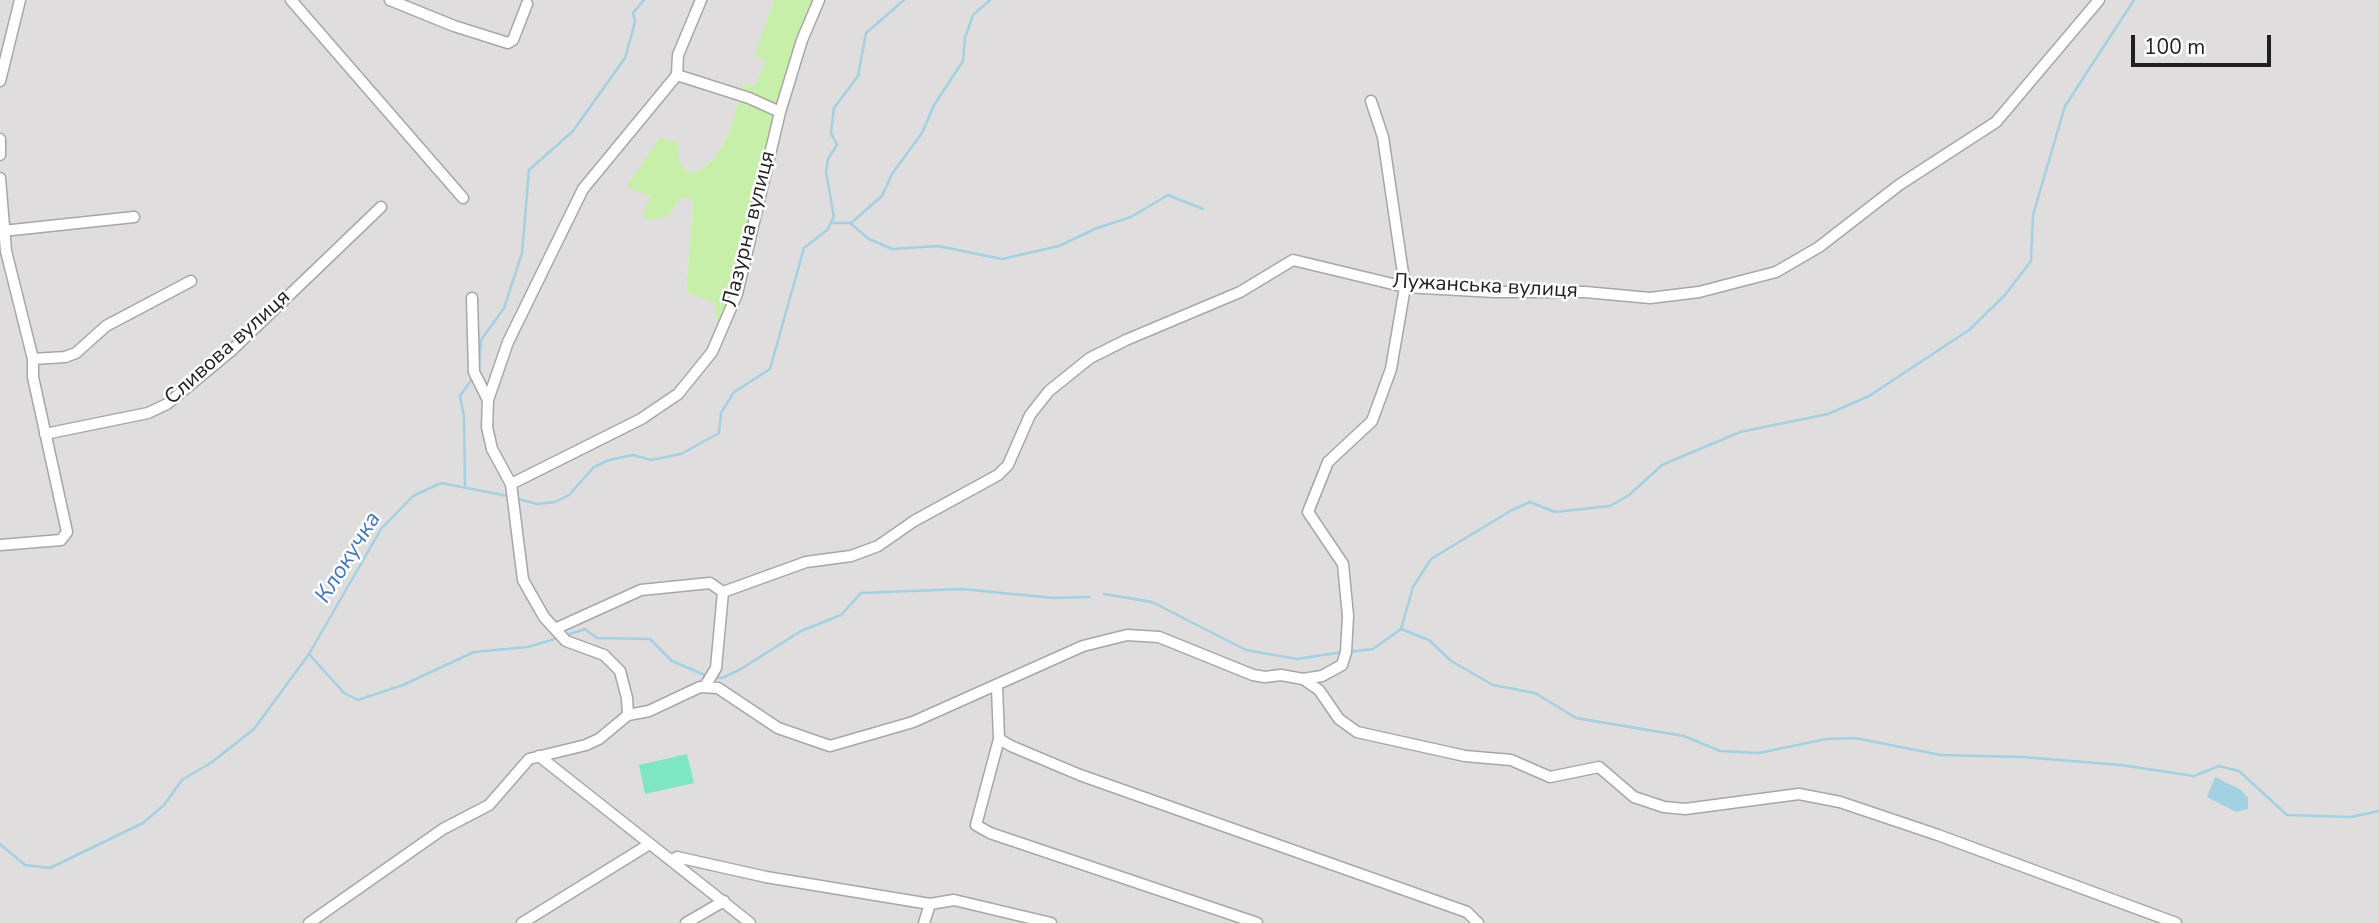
<!DOCTYPE html>
<meta charset="utf-8">
<style>
body{margin:0}
#map{position:relative;width:2379px;height:923px;overflow:hidden;background:#f2eee6;font-family:"Nunito Sans",sans-serif}
canvas{display:block}
.scale{position:absolute;left:2131px;top:35px;width:140px;height:32px;box-sizing:border-box;border:4px solid #202020;border-top:0;padding-left:9px;font-size:21px;line-height:24px;white-space:nowrap;color:#202020;-webkit-text-stroke:5px #fff;paint-order:stroke}
</style>
<div id="map">
<canvas width="2379" height="923"></canvas>
<div class="scale">100 m</div>
</div>
<script>
const context = document.querySelector('canvas').getContext('2d');
context.lineJoin = 'round';
function paint(path, color) { context.fillStyle = color; context.fill(path, 'evenodd'); }
const shape = rows => new Path2D(rows.map(r => 'M' + r).join(''));
function stroke(path, color, width, dash) { context.strokeStyle = color; context.lineWidth = width; context.lineCap = dash ? 'butt' : 'round'; context.setLineDash(dash || []); context.stroke(path); }
function drawText(font, color, halo, rows, align = 'center') {
  context.font = font + ' "Nunito Sans",sans-serif'; context.lineWidth = 5; context.setLineDash([]); context.textBaseline = 'middle'; context.strokeStyle = halo; context.fillStyle = color; for (const [text, x, y, turn = 0] of rows) {
    context.save(); context.translate(x, y); context.rotate((+turn || 0) * Math.PI / 180); context.textAlign = isNaN(turn) ? turn : align; if (halo) context.strokeText(text, 0, 0); context.fillText(text, 0, 0); context.restore();
  }
}
paint(shape([
 [0,0,774,0,756,56,766,61,754,86,744,84,728,136,716,156,704,168,693,173,685,170,679,161,626,186,651,196,673,210,678,200,685,197,693,201,686,292,715,303,718,330,727,334,746,275,795,68,822,0,2379,0,2379,923,0,923]
]), '#dfdddd');
paint(shape([
 [774,0,822,0,795,68,746,275,727,334,718,330,714,303,686,292,693,201,685,197,678,200,670,215,650,221,642,216,651,196,626,187,660,138,677,142,679,161,685,170,693,173,704,168,716,156,728,136,744,84,754,86,766,61,755,56]
]), '#c8efa9');
paint(shape([
 [687,754,694,783,645,794,639,765]
]), '#7fe6c4');
paint(shape([
 [2215,777,2241,790,2248,798,2248,809,2236,812,2207,797]
]), '#a4d1e2');
stroke(shape([
 [832,223,850,223,869,239,892,249,938,246,1002,259,1059,246,1097,228,1131,217,1168,195,1203,209],
 [851,223,882,196,892,174,922,133,934,105,963,61,965,38,973,15,990,0],
 [479,368,481,340,504,308,522,253,529,170,573,131,625,58,635,22,633,13,644,0],
 [465,485,464,417,460,396,472,379],
 [515,498,537,504,555,502,569,495,594,467,609,460,633,455,651,460,681,454,719,433,721,413,734,392,770,369,804,248,827,230,834,217,826,172,828,159,837,145,831,133,834,108,858,76,866,33,904,0],
 [1104,594,1152,602,1246,650,1297,659,1343,652],
 [1401,629,1429,640,1451,661,1493,685,1535,693,1576,718,1684,736,1720,751,1759,753,1826,739,1855,738,1941,755,2022,757,2121,765,2194,776,2219,766,2239,771,2287,815,2351,817,2379,811],
 [564,636,585,629,597,638,650,639,672,661,707,676],
 [1349,652,1373,649,1401,629,1413,587,1431,559,1512,510,1530,502,1555,512,1610,506,1629,495,1662,465,1740,432,1828,414,1869,396,1969,330,2005,295,2031,261,2033,215,2065,106,2134,0],
 [309,654,344,693,358,700,403,685,474,652,528,647,558,638],
 [714,677,722,678,741,669,801,631,841,615,861,593,962,589,1053,598,1090,597],
 [0,844,25,865,50,868,143,823,164,805,182,780,212,762,254,729,309,654,381,529,413,496,441,483,508,496]
]), '#a4d1e2', 2.5);
const street = shape([
 [291,0,463,198],
 [390,0,454,26,508,43,513,40,527,4],
 [701,0,678,55,677,75,749,98,780,112],
 [0,81,20,0],
 [0,139,0,155],
 [0,178,6,251,33,359,33,377,67,532,61,540,0,545],
 [3,231,134,217],
 [472,298,474,372,488,400],
 [33,359,65,357,76,353,106,326,191,281],
 [45,434,148,413,167,404,231,351,381,207],
 [511,484,492,449,487,427,488,400,508,342,583,189,677,75],
 [557,628,641,590,710,583,723,592],
 [1303,679,1319,690,1339,719,1357,732,1465,756,1511,760,1550,777,1599,767,1634,797,1664,807,1685,809,1799,794,1840,802,1938,835,2176,923],
 [705,686,716,668,723,592,806,562,851,556,878,546,914,521,998,475,1008,465,1030,415,1049,391,1090,358,1126,340,1240,292,1293,260,1405,287,1495,292,1585,292,1650,298,1699,292,1776,272,1819,247,1899,185,1996,122,2099,0],
 [997,687,999,739,1011,746,1080,775,1467,912,1478,923],
 [628,715,627,698,620,671,604,655,566,641,544,617,523,580,511,484,641,419,678,394,712,352,737,294,780,112,802,40,819,0],
 [999,739,976,825,990,833,1257,923],
 [539,756,750,923],
 [672,860,677,857,766,877,930,904,954,900,1051,923],
 [309,923,443,829,489,805,529,759,586,745,599,739,628,715,649,711,700,687,718,688,778,728,830,746,913,722,1083,646,1127,635,1159,637,1253,675,1265,677,1281,675,1303,679,1322,676,1342,665,1346,652,1348,616,1343,564,1308,512,1328,462,1372,421,1391,369,1405,287,1383,137,1371,101],
 [522,923,648,845],
 [686,923,724,901],
 [924,923,930,904]
]);
stroke(street, '#a7a7a7', 13);
stroke(street, '#fff', 10);
drawText('21px', '#202020', '#fff', [
 ["Лазурна вулиця",750,229,-76],
 ["Лужанська вулиця",1485,287,3],
 ["Сливова вулиця",228,348,-42]
]);
drawText('italic 23px', '#4478b9', '#fff', [
 ["Клокучка",349,558,-58]
]);
</script>
